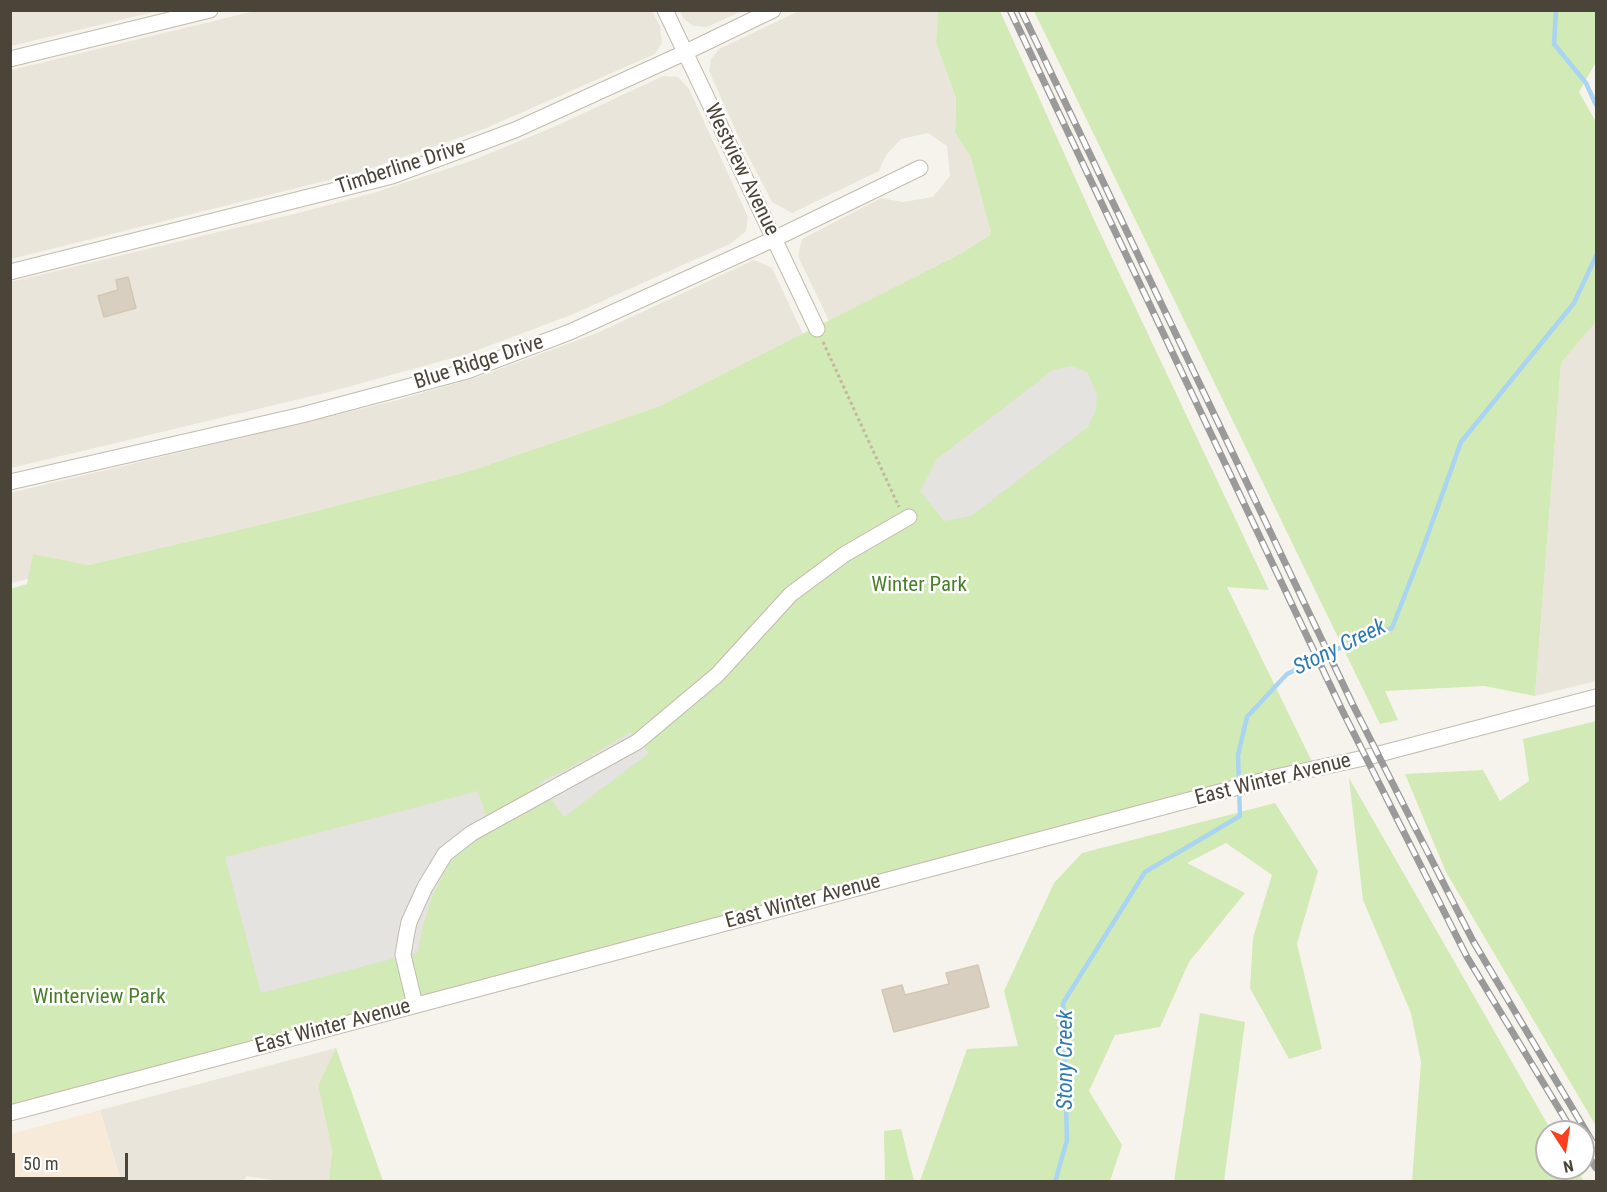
<!DOCTYPE html>
<style>
body{margin:0}
#map{position:relative;width:1607px;height:1192px;overflow:hidden;background:#f6f3ec;font-family:"Roboto Condensed",sans-serif}
canvas{display:block}
.frame{position:absolute;inset:0;border:12px solid #4b4439;pointer-events:none}
.north{position:absolute;left:1535px;top:1120px;width:60px;height:60px;box-sizing:border-box;background:#fff;border:2px solid #b7b4b0;border-radius:50%;rotate:168deg;font-size:16px;font-weight:700;line-height:24px;text-align:center;color:#4b4439}
.north::after{content:'';display:block;margin:auto;width:21px;height:27px;background:#fc3f1d;clip-path:polygon(50% 0,100% 100%,50% 72%,0 100%)}
.scale{position:absolute;left:12px;top:1153px;width:116px;height:27px;box-sizing:border-box;border:3px solid #4b4439;border-top:0;padding-left:8px;font-size:18px;line-height:21px;white-space:nowrap;color:#4b4439;-webkit-text-stroke:4px #fff;paint-order:stroke}
</style>
<div id="map">
<canvas width="1607" height="1192"></canvas>
<div class="frame"></div>
<div class="north">N</div>
<div class="scale">50 m</div>
</div>
<script>
const context = document.querySelector('canvas').getContext('2d');
context.lineJoin = 'round';
function paint(path, color) { context.fillStyle = color; context.fill(path, 'evenodd'); }
const shape = rows => new Path2D(rows.map(r => 'M' + r).join(''));
function stroke(path, color, width, dash) { context.strokeStyle = color; context.lineWidth = width; context.lineCap = dash ? 'butt' : 'round'; context.setLineDash(dash || []); context.stroke(path); }
function drawText(font, color, halo, rows, align = 'center') {
  context.font = font + ' "Roboto Condensed",sans-serif'; context.lineWidth = 5; context.setLineDash([]); context.textBaseline = 'middle'; context.strokeStyle = halo; context.fillStyle = color; for (const [text, x, y, turn = 0] of rows) {
    context.save(); context.translate(x, y); context.rotate((+turn || 0) * Math.PI / 180); context.textAlign = isNaN(turn) ? turn : align; if (halo) context.strokeText(text, 0, 0); context.fillText(text, 0, 0); context.restore();
  }
}
paint(shape([
 [11,10,158,10,158,11,11,46],
 [259,10,652,11,660,26,662,43,655,54,484,129,357,173,11,259,11,70],
 [680,11,742,11,707,27,693,26,683,18],
 [799,11,938,11,936,43,956,98,955,132,971,158,991,234,962,253,829,321,798,256,802,239,881,198,903,202,933,197,950,176,947,146,928,133,901,139,886,155,879,171,792,213,772,202,740,140,709,71,711,59,719,49],
 [663,76,678,77,689,89,748,217,746,231,730,244,571,315,467,354,333,391,11,468,10,282,302,212,373,193,471,161,556,126],
 [754,260,772,268,803,334,660,406,470,471,289,518,11,583,10,493,398,400,478,377,597,333],
 [1596,322,1596,681,1535,696,1561,363],
 [336,1048,318,1085,332,1151,329,1181,286,1182,246,1176,243,1182,121,1181,100,1110]
]), '#eae5da');
paint(shape([
 [100,1110,121,1181,11,1181,11,1134]
]), '#f7ead8');
paint(shape([
 [938,11,1000,11,1095,222,1269,590,1227,587,1315,768,11,1113,10,589,27,584,33,554,88,565,289,518,470,471,660,406,962,253,991,234,971,158,955,132,956,98,936,43],
 [1034,11,1596,11,1596,62,1579,92,1596,122,1596,322,1561,363,1535,696,1484,686,1385,691,1398,720,1380,724],
 [1596,721,1596,1126,1446,872,1405,774,1483,770,1500,801,1529,781,1523,739],
 [1349,778,1552,1132,1547,1132,1547,1168,1575,1168,1584,1181,1412,1181,1421,1062,1411,1013,1363,900],
 [1275,803,1318,871,1297,944,1322,1049,1289,1059,1250,988,1253,938,1272,875,1226,843,1187,863,1245,893,1189,962,1160,1027,1115,1035,1089,1091,1122,1145,1110,1181,920,1181,967,1049,1018,1046,1004,991,1054,883,1082,853],
 [1200,1013,1245,1022,1224,1181,1174,1181],
 [336,1048,383,1181,329,1181,332,1151,318,1085],
 [901,1129,914,1181,885,1181,884,1131]
]), '#d2eab5');
paint(shape([
 [1071,366,1087,372,1097,394,1096,410,1088,427,971,516,944,521,920,491,937,459,1053,370],
 [630,732,649,753,564,817,539,783,588,758],
 [478,791,490,828,461,849,445,871,433,895,423,925,418,952,261,993,225,857]
]), '#e5e3e0');
stroke(shape([
 [1556,10,1554,44,1586,83,1596,105],
 [1055,1182,1067,1140,1063,1003,1145,872,1240,816,1238,755,1247,717,1287,674,1354,641,1392,628,1422,551,1461,442,1574,303,1596,256]
]), '#a9d4f2', 4.5);
const building = shape([
 [128,277,136,308,104,317,98,296,118,290,116,280,128,277],
 [978,965,989,1007,894,1032,882,990,902,985,905,995,949,984,946,973,978,965]
]);
paint(building, '#d8cfc1');
stroke(building, '#d3c7b4', 1.5);
const minor = shape([
 [665,10,817,329],
 [10,59,210,10],
 [10,272,392,176,515,130,684,53,773,10],
 [10,482,302,415,467,371,570,332,774,239,920,168],
 [415,1005,403,955,406,937,409,922,425,887,445,854,472,833,637,742,717,675,791,594,845,554,909,517],
 [10,1113,1276,777,1364,758,1596,697]
]);
stroke(minor, '#c2bbae', 17);
stroke(shape([
 [823,342,899,507]
]), '#c4b79f', 3, [3, 3]);
stroke(minor, '#fff', 15);
const rail = shape([
 [1010,10,1341,708,1387,799,1467,957,1573,1132],
 [1021,10,1353,705,1398,794,1473,941,1596,1148],
 [1583,1148,1596,1168]
]);
stroke(rail, '#9a9a9a', 7);
stroke(rail, '#fff', 4.5, [14]);
drawText('21px', '#4b4439', '#fff', [
 ["Timberline Drive",401,168,-18],
 ["Westview Avenue",741,170,64],
 ["Blue Ridge Drive",479,363,-18],
 ["East Winter Avenue",1273,780,-14],
 ["East Winter Avenue",803,902,-15],
 ["East Winter Avenue",333,1027,-15]
]);
drawText('21px', '#4a7f2a', '#fff', [
 ["Winter Park",919,586],
 ["Winterview Park",99,998]
]);
drawText('italic 22px', '#2e7ab2', '#fff', [
 ["Stony Creek",1340,648,-26],
 ["Stony Creek",1066,1060,-90]
]);
</script>
